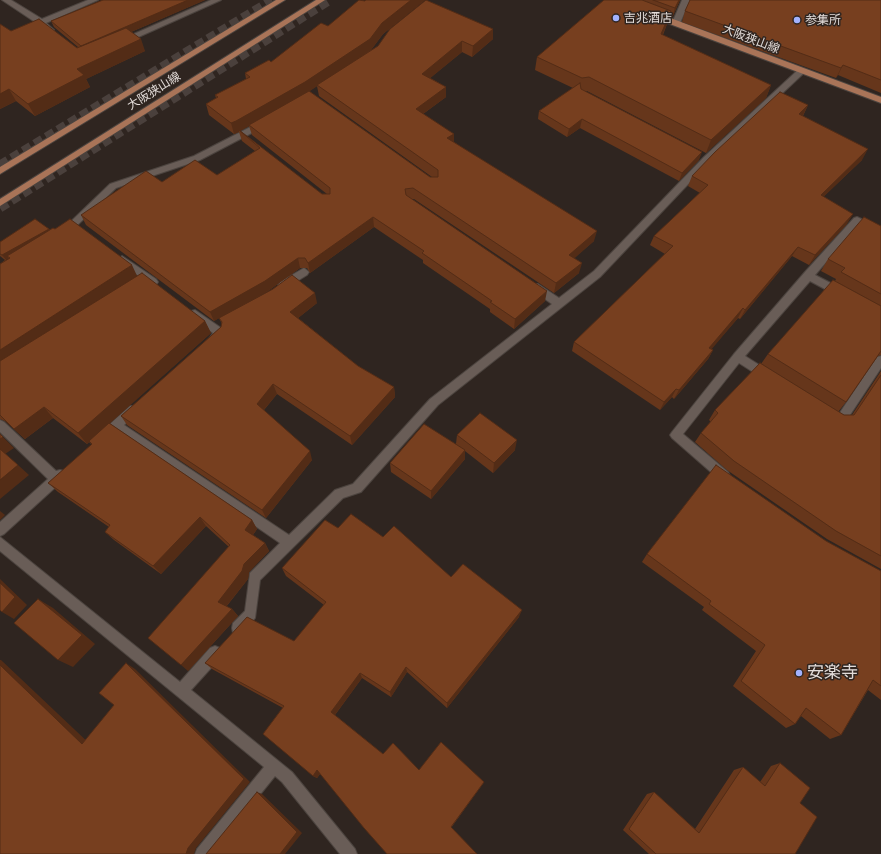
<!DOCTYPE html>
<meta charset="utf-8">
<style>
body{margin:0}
canvas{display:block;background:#2f2520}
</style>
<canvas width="881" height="854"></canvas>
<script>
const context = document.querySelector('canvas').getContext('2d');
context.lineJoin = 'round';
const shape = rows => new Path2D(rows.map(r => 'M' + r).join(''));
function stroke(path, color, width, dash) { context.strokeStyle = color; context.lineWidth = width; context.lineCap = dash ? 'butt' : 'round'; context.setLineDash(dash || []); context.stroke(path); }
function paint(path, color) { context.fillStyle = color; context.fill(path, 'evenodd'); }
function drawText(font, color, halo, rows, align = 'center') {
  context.font = font + ' "Golos Text","Noto Sans JP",sans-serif'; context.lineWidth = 3; context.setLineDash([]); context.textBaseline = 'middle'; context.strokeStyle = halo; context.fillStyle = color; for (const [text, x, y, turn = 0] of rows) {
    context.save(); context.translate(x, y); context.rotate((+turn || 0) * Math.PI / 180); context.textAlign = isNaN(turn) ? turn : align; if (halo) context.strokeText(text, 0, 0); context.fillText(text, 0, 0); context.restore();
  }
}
stroke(shape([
 [0,165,272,0],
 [0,208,330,0]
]), '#4a403c', 9, [9, 4.5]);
const minor = shape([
 [2,0,11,0,42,19,88,0,98,0,46,23,54,30,50,32,2,0],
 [211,0,221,0,125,43,118,41,211,0],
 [682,0,690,0,680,23,673,25,672,23,682,0],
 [799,69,806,71,710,161,600,277,438,405,361,492,343,498,260,580,255,618,243,633,238,634,233,633,232,628,233,623,245,611,250,573,280,543,117,431,104,441,100,439,98,436,100,433,130,406,138,406,139,409,138,412,124,425,289,535,335,490,353,484,430,399,552,304,532,290,530,287,532,284,538,284,559,298,594,271,704,157,799,69],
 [262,121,266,124,265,126,200,160,116,188,68,234,62,234,60,232,110,184,194,156,262,121],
 [857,217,881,228,881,235,858,225,815,275,844,290,846,293,844,296,838,296,810,281,745,356,772,373,773,376,772,379,764,379,739,363,683,434,728,472,730,476,728,480,724,481,720,480,672,438,670,435,672,432,734,354,805,272,854,218,857,217],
 [122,256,156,279,158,282,156,285,150,285,119,261,117,259,122,256],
 [304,268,309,272,307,275,286,288,280,288,278,285,280,282,304,268],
 [195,310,224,330,225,333,218,342,210,342,209,339,213,333,191,317,190,314,191,311,195,310],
 [881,356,881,368,844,424,840,426,830,420,829,417,830,414,834,412,839,414,877,357,881,356],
 [0,420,4,422,56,471,60,470,64,471,66,475,60,483,4,534,0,536,0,522,48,479,0,432,0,420],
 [0,537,180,682,210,648,215,646,220,648,222,653,220,658,191,690,292,772,355,849,357,854,340,854,282,782,275,776,212,854,195,854,197,849,264,767,0,551,0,537]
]);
const primary = shape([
 [276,0,285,0,0,174,0,167,276,0],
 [316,0,325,0,0,206,0,199,316,0],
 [651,13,657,13,881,97,881,103,651,17,651,13]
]);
stroke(minor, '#4c443f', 2);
stroke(primary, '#4c443f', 2);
paint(minor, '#695d57');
paint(primary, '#a97458');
paint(shape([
 [103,0,205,0,131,32,145,51,86,79,90,87,35,116,16,101,0,109,11,31,77,48,78,47,54,27,51,21],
 [366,0,425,0,383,34,371,50,493,29,493,39,472,57,462,52,430,78,446,87,446,97,423,114,454,142,594,241,574,258,579,273,554,293,414,199,411,199,545,301,514,329,490,312,490,309,423,263,423,260,374,227,310,273,307,268,300,268,268,291,229,313,317,303,298,318,358,366,394,387,395,397,352,445,277,394,264,410,312,460,266,518,127,425,121,416,221,327,222,324,219,318,214,321,86,225,81,215,162,182,217,175,255,151,242,141,239,132,234,134,209,115,206,104,216,98,215,95,246,79,245,73,271,62,328,26],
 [317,86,319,96,432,177,430,177,309,91],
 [249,126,252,135,327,194,322,194,240,131],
 [604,0,680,0,672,18,669,17,667,24,663,35,771,85,766,98,706,153,587,91,584,91,699,160,679,181,580,128,567,137,538,119,539,111,573,88,535,70,537,57],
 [881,0,881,93,838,75,836,78,682,22,685,11],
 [808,105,803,116,862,160,823,197,847,224,809,265,792,256,740,319,738,318,711,349,713,350,708,359,674,399,672,397,660,410,572,351,574,342,665,254,650,245,654,236,700,193,688,186,692,176],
 [881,226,881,355,878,356,846,402,838,412,844,415,852,415,881,371,881,569,827,539,727,470,695,442,701,433,711,422,709,420,715,410,761,364,768,354,835,281,836,279,821,271,828,259],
 [49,229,50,230,137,276,205,321,211,333,109,423,252,520,257,529,253,535,265,543,269,551,249,572,248,579,226,607,232,609,238,616,188,671,229,547,206,526,161,574,114,540,105,532,109,527,58,492,48,483,92,445,89,442,87,444,53,418,25,439,5,421,0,419,0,264,5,260,0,256,0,242],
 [457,435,515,450,493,473,465,451,465,459,431,499,391,472,390,463,456,444],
 [338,528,383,537,519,617,447,708,407,672,391,697,362,678,335,715,383,754,419,770,484,782,451,828,320,774,317,778,313,776,283,708,212,669,205,663,294,641,324,605,286,576,282,568],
 [826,541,881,571,881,700,868,690,841,735,830,739,801,716,795,724,786,728,733,686,756,651,702,610,704,607,642,562,647,554],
 [780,763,800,803,795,854,649,854,623,830,647,794,654,792,695,829,734,770,743,767,760,782,771,766]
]), '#66361b');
paint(shape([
 [188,0,205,0,84,52,81,46],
 [411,0,425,0,383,34,371,50,307,93,249,125,249,126,240,131,239,130,239,132,234,134,231,123,382,23],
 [679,0,680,0,672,18,675,8],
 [671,11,667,24,657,47,661,34],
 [493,29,493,39,472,57,473,46],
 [141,39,145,51,86,79,90,87,35,116,28,104,77,69],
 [462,41,462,52,423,84,422,74],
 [843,65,838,75,836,78,841,68],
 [771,85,766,98,706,153,711,140],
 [446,87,446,97,416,119,416,109],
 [9,89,16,101,0,109,0,94],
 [808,105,803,115,794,124,799,114],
 [582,119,580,128,567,137,569,129],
 [454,134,454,144,447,138],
 [868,149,862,160,815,205,821,195],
 [702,152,699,160,679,181,682,173],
 [853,214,847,224,809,265,815,255],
 [373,217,374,227,310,273,308,263],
 [49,229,53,235,7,256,10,260,7,261,2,255],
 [597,231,594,241,567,265,569,255],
 [798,247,792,256,740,319,745,310],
 [298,258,300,268,268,291,214,321,210,312],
 [582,263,579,273,554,293,556,283],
 [132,265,138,278,0,368,0,350],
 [547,291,545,301,514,329,515,319],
 [315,293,317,303,293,322,290,312],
 [743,308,738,318,705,357,709,348],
 [205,321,211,333,87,444,78,433],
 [713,350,708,359,674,399,679,390],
 [273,384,277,394,261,413,257,404],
 [394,387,395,397,352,445,350,436],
 [676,389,672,397,660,410,664,402],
 [44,407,53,418,25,439,14,429],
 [0,434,14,448,5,454,0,449],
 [517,440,515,450,493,473,494,463],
 [465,450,465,459,431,499,431,491],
 [310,451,312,460,266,518,262,510],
 [18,465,29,475,0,499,0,480],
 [0,511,5,515,0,520],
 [200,517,206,526,161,574,153,566],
 [252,520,257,529,250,539,245,530],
 [265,543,269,551,249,572,248,579,224,609,218,602,244,564],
 [0,579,27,605,14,619,2,612],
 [38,599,53,608,95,644,73,667,58,660],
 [232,609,238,616,188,671,181,665],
 [522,610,519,617,447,708,447,703],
 [0,660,1,660,93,747,82,744,0,665],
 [126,663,135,669,250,782,196,848,194,854,186,854],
 [406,667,407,672,391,697,390,692],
 [360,673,362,678,334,716,331,712],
 [317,770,321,773,317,778,313,776],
 [257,792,262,794,302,833,285,854,280,854]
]), '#532c16');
const building = shape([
 [103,0,188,0,81,46,51,21,103,0],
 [359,0,365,1,366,0,411,0,382,23,370,39,305,82,236,121,231,123,206,104,218,97,215,95,250,77,245,73,269,60,271,62,321,23,328,26,359,0],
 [426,0,493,29,473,46,462,41,422,74,446,87,416,109,454,134,447,138,597,231,569,255,582,263,556,283,413,188,405,189,406,195,547,291,515,319,490,302,492,301,422,253,424,251,373,217,308,263,305,258,298,258,265,281,210,312,81,215,146,171,162,182,195,160,217,175,260,148,239,130,322,194,330,194,330,188,249,125,309,91,430,177,438,177,438,170,317,85,378,46,390,29,426,0],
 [604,0,642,0,671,11,661,34,771,85,711,140,589,77,582,78,537,57,604,0],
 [653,0,679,0,675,8,653,0],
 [690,0,881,0,881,80,843,65,841,68,685,11,690,0],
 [39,19,77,48,126,28,141,39,77,69,84,75,28,104,9,89,0,94,0,24,11,31,39,19],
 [580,83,581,89,702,152,682,173,582,119,569,129,539,111,580,83],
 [780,92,808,105,799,114,868,149,821,195,853,214,815,255,798,247,745,310,743,308,709,348,713,350,679,390,676,389,664,402,574,342,673,246,654,236,708,185,692,176,715,152,780,92],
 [864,217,881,226,881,294,841,272,845,268,828,259,864,217],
 [35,219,49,229,2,255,0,254,0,242,35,219],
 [70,219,132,265,0,350,0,264,10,258,7,256,53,228,55,229,70,219],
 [142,273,205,321,78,433,44,407,14,429,0,415,0,361,142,273],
 [292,275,315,293,290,312,358,366,394,387,350,436,273,384,257,404,310,451,262,510,121,416,221,327,222,322,219,318,273,289,292,275],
 [833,280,881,306,881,351,846,402,768,354,833,280],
 [760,363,844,415,854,415,881,375,881,556,836,531,734,461,701,433,718,413,715,410,760,363],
 [480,413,517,440,494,463,457,435,480,413],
 [109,423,252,520,245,530,265,543,244,564,242,571,218,602,232,609,181,665,148,638,230,545,200,517,153,566,105,532,110,525,48,483,92,444,89,441,109,423],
 [424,424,465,450,431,491,390,463,424,424],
 [0,434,3,437,0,439,0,434],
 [0,449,18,465,0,480,0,449],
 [716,465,826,541,881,571,881,686,873,680,841,735,806,708,795,724,741,681,765,645,709,604,711,601,647,554,716,465],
 [351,514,383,537,394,526,451,577,463,564,522,610,447,703,406,667,390,692,360,673,331,712,383,754,393,743,419,770,441,742,484,782,451,827,477,854,387,854,364,828,317,770,313,776,263,734,284,706,205,663,247,617,294,641,326,602,282,568,325,520,338,528,351,514],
 [0,583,15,597,2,612,0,610,0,583],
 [38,599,82,635,58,660,14,623,38,599],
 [126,663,244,779,188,848,186,854,0,854,0,665,82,744,114,705,99,693,126,663],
 [780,763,810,788,800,803,817,817,795,854,656,854,629,829,654,792,699,833,743,767,765,786,780,763],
 [257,792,297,832,280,854,206,854,257,792]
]);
paint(building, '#773f1f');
stroke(building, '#532c16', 1);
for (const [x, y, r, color] of [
 [616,18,4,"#a2b2fd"],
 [797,20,4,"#a2b2fd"],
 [799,673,4,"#a2b2fd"]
]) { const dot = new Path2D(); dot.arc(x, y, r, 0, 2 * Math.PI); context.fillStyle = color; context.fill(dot); stroke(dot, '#2f2520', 1.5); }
drawText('12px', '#e3dcd9', '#2f2520', [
 ["吉兆酒店",624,18],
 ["参集所",805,20]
], 'left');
drawText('12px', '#e3dcd9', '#2f2520', [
 ["大阪狭山線",751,39,21],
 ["大阪狭山線",154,91,-32]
]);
drawText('17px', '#e3dcd9', '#2f2520', [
 ["安楽寺",807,673]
], 'left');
</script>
